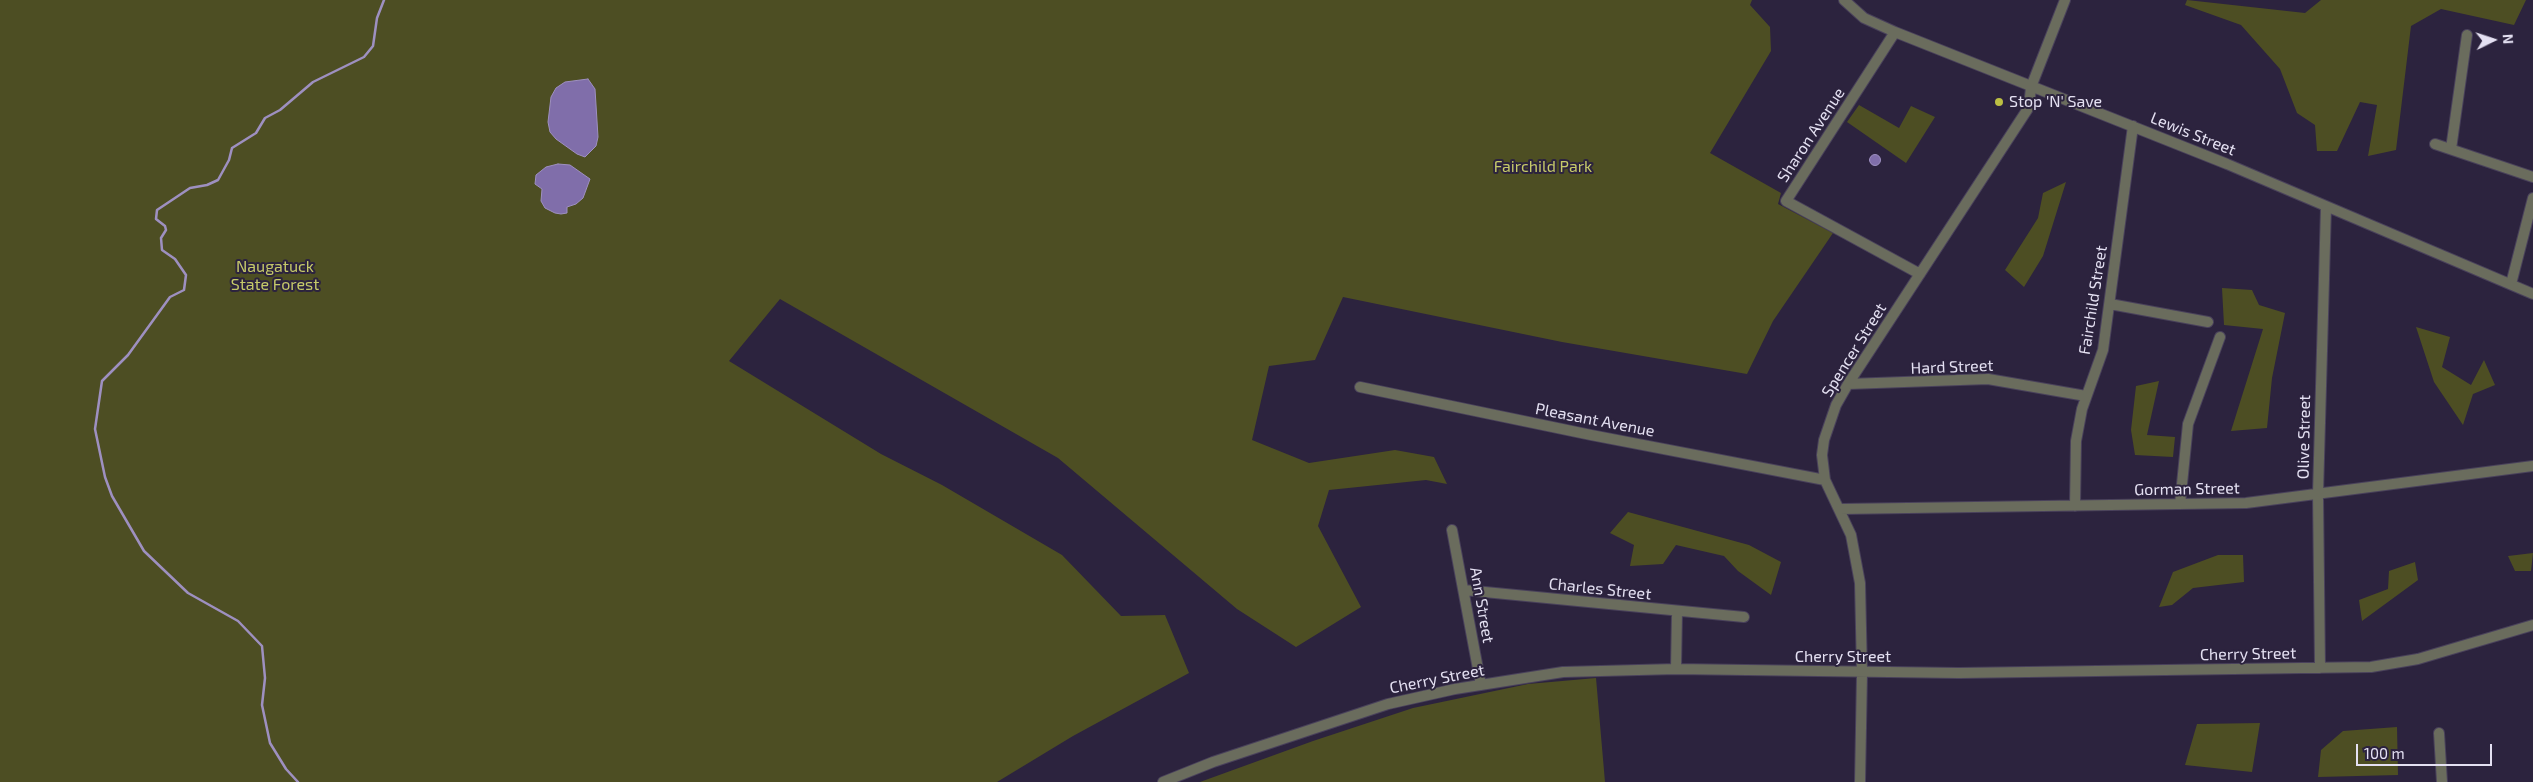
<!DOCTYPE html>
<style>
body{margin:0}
#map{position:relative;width:2533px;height:782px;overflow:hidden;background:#2c233e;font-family:"Exo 2",sans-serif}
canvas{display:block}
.north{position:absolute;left:2468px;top:15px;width:50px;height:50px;-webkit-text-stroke:4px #2c233e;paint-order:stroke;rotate:86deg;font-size:14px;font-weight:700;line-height:20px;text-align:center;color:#e4e0f2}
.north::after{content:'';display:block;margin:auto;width:18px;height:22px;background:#e4e0f2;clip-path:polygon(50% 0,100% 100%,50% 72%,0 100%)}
.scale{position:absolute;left:2356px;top:744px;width:136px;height:22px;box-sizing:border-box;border:2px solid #e4e0f2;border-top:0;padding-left:6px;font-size:15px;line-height:18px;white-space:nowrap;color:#e4e0f2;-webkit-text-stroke:4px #2c233e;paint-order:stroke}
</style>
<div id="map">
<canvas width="2533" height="782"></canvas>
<div class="north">N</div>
<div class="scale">100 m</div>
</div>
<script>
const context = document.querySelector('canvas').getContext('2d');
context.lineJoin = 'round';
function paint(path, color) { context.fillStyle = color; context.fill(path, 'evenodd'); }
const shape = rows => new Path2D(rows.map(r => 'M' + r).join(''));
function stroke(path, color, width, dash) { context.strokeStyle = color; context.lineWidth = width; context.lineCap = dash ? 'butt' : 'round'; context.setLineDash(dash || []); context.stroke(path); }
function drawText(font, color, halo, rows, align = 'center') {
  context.font = font + ' "Exo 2",sans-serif'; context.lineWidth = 4; context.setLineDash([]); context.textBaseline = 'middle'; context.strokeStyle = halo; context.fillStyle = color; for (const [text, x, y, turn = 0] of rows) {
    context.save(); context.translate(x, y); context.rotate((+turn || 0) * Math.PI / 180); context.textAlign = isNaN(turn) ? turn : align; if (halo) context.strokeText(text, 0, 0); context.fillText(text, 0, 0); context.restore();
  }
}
paint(shape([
 [0,0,1752,0,1750,5,1770,27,1771,51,1710,153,1781,193,1778,204,1833,233,1773,321,1747,374,1562,342,1343,297,1315,360,1269,366,1252,440,1309,463,1395,450,1434,457,1447,484,1426,480,1329,490,1318,526,1361,607,1296,647,1237,609,1058,458,780,299,729,361,881,454,942,485,1062,555,1121,616,1165,615,1189,673,1073,736,997,782,0,782],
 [2187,0,2305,13,2321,0,2526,0,2514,25,2441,9,2411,26,2396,150,2368,156,2377,105,2360,102,2337,151,2317,151,2315,125,2297,113,2280,69,2241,25,2185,5],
 [1859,105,1899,128,1911,106,1935,117,1906,163,1847,122],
 [2066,182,2043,256,2024,287,2005,270,2038,218,2043,193],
 [2222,288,2252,290,2259,305,2285,313,2272,378,2267,428,2231,431,2263,329,2224,325],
 [2416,327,2450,337,2442,367,2471,385,2484,360,2495,385,2473,394,2463,425,2434,382],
 [2159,381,2147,435,2175,437,2173,457,2135,455,2131,430,2136,386],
 [1628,512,1749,545,1781,562,1771,595,1738,571,1724,556,1676,545,1663,564,1630,566,1634,545,1610,533],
 [2533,553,2531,571,2515,571,2508,556],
 [2218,555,2243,555,2244,582,2193,588,2172,605,2159,607,2173,572],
 [2415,562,2418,580,2362,621,2359,600,2388,589,2389,571],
 [1596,678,1605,782,1200,782,1313,741,1413,708,1528,684],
 [2260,723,2252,772,2185,765,2197,724],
 [2397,727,2398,775,2318,777,2321,750,2343,731]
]), '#4d4e23');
const water = shape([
 [588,79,595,89,598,137,596,146,585,157,577,154,556,139,550,132,548,122,551,97,556,88,565,82,588,79],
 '1869.5 160a5.5 5.5 0 1 1 11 0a5.5 5.5 0 1 1-11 0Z',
 [558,164,570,165,590,179,583,198,576,204,567,207,567,213,561,214,555,213,545,208,541,201,542,189,535,184,536,175,546,167,558,164]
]);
paint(water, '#806eaa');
stroke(water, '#9e90c0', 1);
stroke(shape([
 [298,782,286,769,270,743,262,705,265,678,262,646,238,621,188,593,144,551,112,496,105,477,95,429,102,381,128,355,170,297,184,290,186,275,175,259,162,250,161,238,166,230,165,226,156,219,157,210,190,188,207,185,218,180,229,160,232,148,256,133,265,118,280,110,313,82,364,57,373,46,377,18,384,0]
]), '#9e90c0', 2.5);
const minor = shape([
 [1844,0,1864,18,1895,32,2227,164,2533,294],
 [1895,32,1786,201,1920,274],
 [2435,144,2533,177],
 [2451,149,2467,35],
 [2511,284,2533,198],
 [2110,304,2208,322],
 [1848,384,1988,379,2086,396],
 [1360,387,1591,435,1825,480],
 [2180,504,2188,424,2220,337],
 [2075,506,2076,441,2082,409,2103,350,2133,126],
 [1840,509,2246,503,2533,466],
 [1452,530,1481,685],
 [1464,590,1744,617],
 [2320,668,2318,494,2326,207],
 [1676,669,1677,612],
 [2439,733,2442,782],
 [1163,782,1213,762,1388,704,1455,689,1563,672,1676,669,1959,673,2371,667,2418,659,2533,625],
 [1860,782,1862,673,1860,583,1851,535,1825,480,1822,455,1824,440,1836,405,1848,384,2029,107,2031,87,2065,0]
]);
stroke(minor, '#49415b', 12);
stroke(minor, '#6a6c5d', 10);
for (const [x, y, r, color] of [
 [1999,102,5,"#bcbf43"]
]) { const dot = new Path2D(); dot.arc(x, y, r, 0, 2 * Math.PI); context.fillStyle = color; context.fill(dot); stroke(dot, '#2c233e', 2); }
drawText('16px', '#e4e0f2', '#2c233e', [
 ["Stop 'N' Save",2009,102]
], 'left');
drawText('16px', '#e4e0f2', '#2c233e', [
 ["Lewis Street",2193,134,22],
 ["Sharon Avenue",1811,135,-57],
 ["Fairchild Street",2093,300,-81],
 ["Spencer Street",1854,350,-58],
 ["Hard Street",1952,367,-2],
 ["Pleasant Avenue",1595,420,11],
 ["Olive Street",2304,437,-89],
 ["Gorman Street",2187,489,-1],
 ["Charles Street",1600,589,6],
 ["Ann Street",1482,605,80],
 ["Cherry Street",2248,654,-1],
 ["Cherry Street",1843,657],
 ["Cherry Street",1437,679,-11]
]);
drawText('16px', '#c6ca69', '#2c233e', [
 ["Fairchild Park",1543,167],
 ["Naugatuck",275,267],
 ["State Forest",275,285]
]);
</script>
